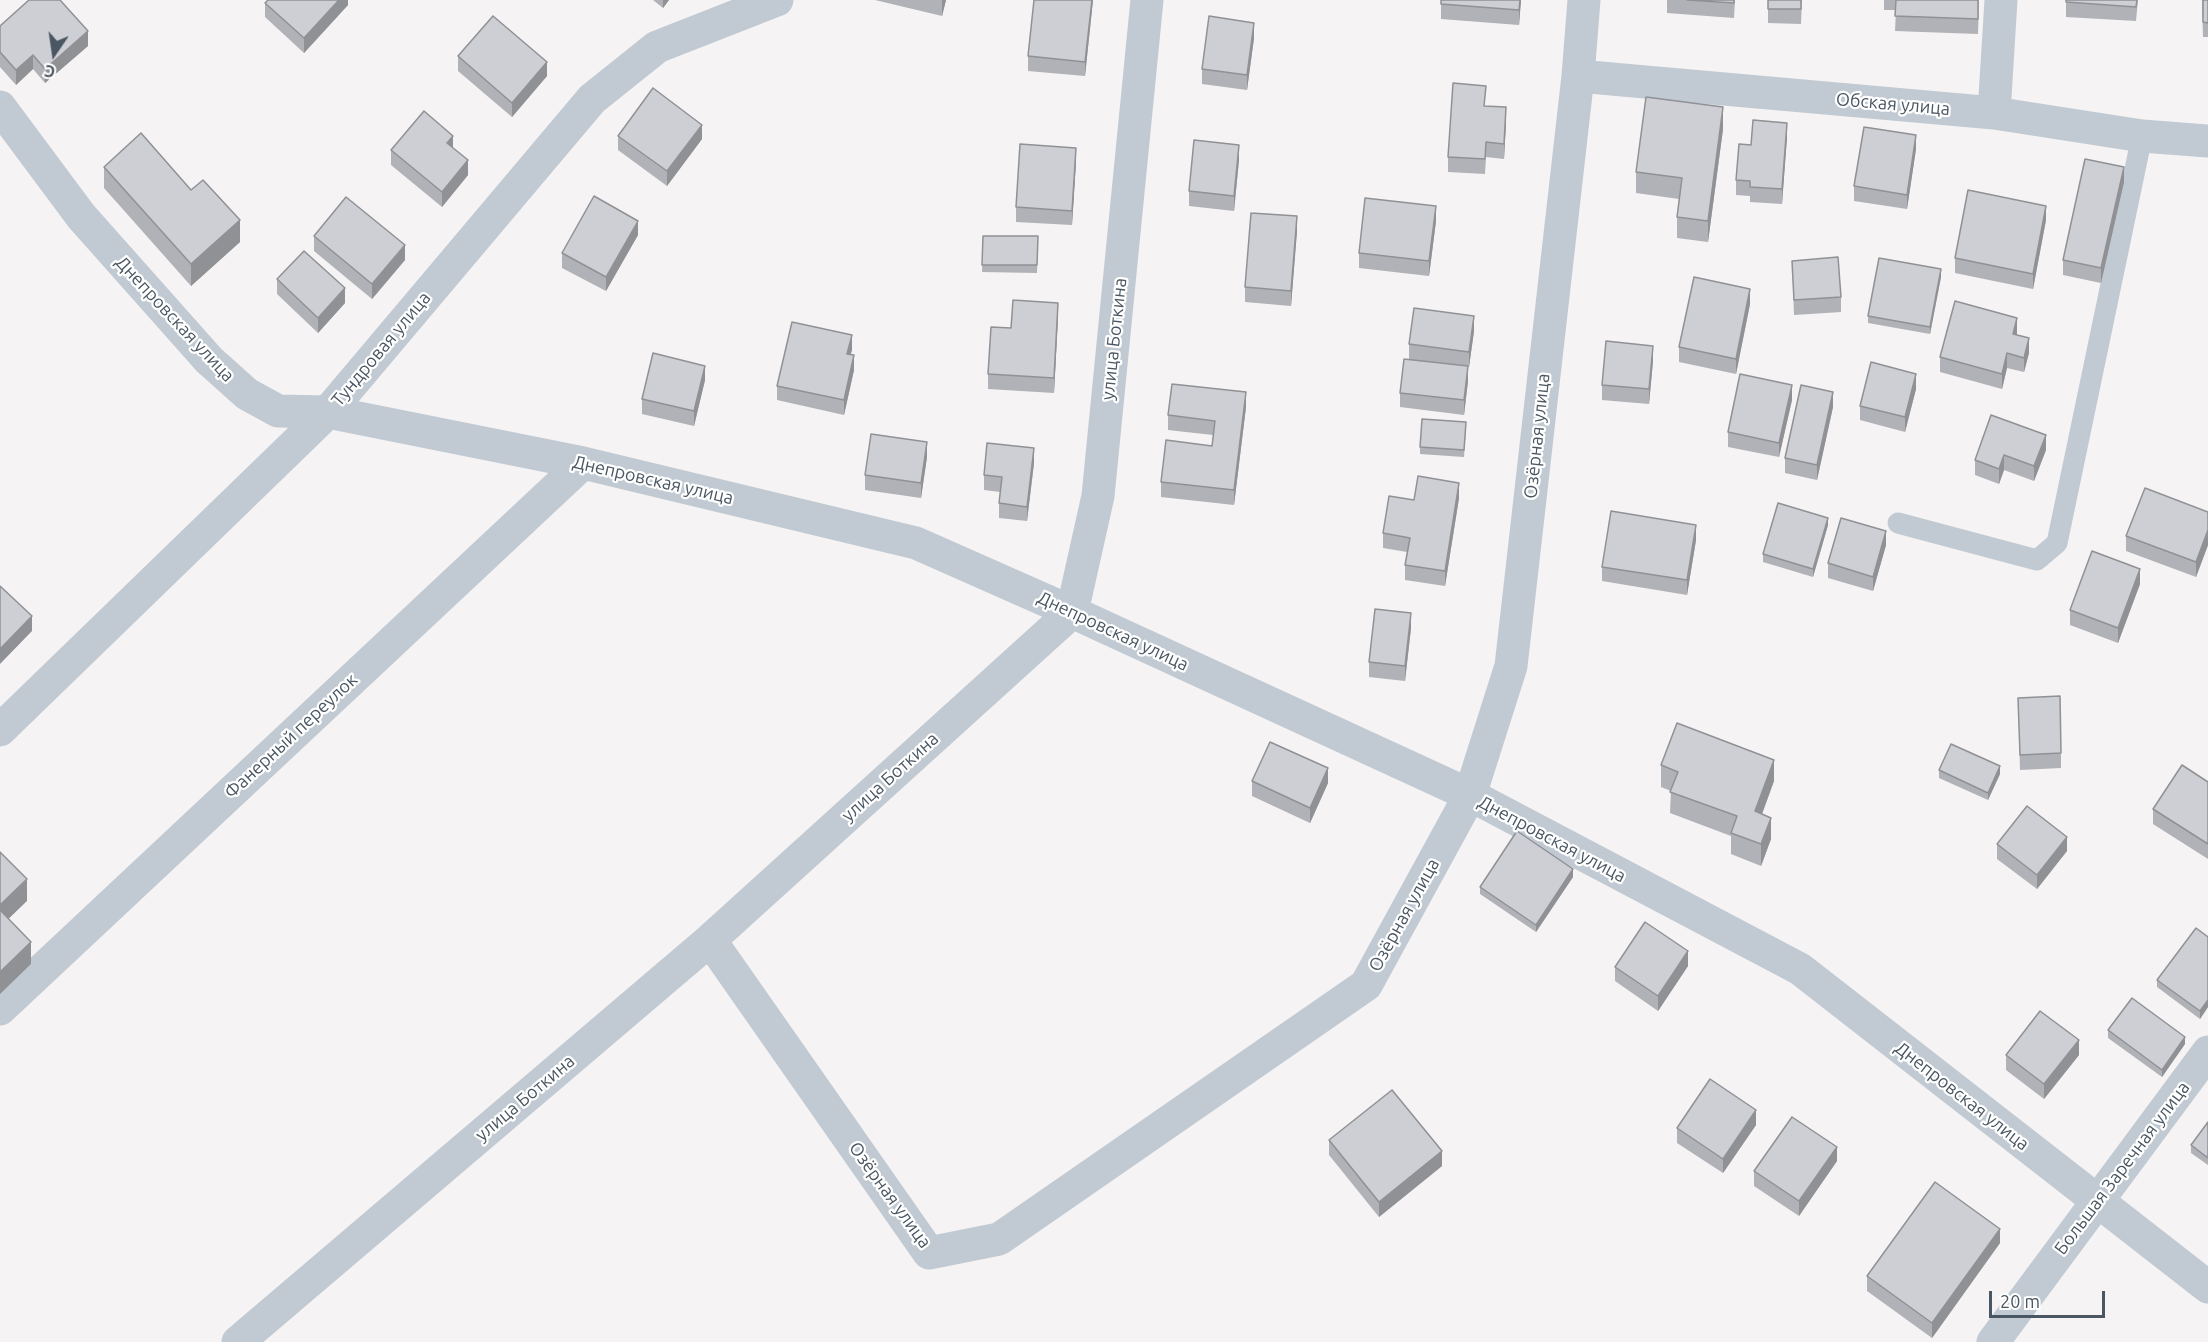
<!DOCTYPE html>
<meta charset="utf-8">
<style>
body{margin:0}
#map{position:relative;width:2208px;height:1342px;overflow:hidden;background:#f5f3f3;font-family:Ubuntu,sans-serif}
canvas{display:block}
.north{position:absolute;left:24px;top:24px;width:60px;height:60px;-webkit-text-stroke:4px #fff;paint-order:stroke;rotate:193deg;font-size:16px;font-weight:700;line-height:24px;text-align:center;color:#4a5661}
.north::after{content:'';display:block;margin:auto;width:21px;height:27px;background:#4a5661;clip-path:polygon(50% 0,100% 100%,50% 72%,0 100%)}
.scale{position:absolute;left:1989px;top:1291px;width:116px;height:27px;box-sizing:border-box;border:3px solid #4a5661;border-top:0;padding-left:8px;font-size:18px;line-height:21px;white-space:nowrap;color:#4a5661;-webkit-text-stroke:4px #fff;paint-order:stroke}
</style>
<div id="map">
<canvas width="2208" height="1342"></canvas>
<div class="north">С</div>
<div class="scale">20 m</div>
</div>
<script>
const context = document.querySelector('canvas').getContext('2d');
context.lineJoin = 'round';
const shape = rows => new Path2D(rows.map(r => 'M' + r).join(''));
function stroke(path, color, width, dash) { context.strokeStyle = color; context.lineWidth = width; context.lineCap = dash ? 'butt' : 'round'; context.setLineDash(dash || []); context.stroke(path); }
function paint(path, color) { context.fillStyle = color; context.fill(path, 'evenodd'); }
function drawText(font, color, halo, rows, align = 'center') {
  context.font = font + ' Ubuntu,sans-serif'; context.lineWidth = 4.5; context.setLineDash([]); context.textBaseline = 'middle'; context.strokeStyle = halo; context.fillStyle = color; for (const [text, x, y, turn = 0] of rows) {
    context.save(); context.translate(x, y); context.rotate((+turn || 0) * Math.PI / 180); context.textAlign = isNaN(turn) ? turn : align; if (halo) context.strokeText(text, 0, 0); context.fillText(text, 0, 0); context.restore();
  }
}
stroke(shape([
 [1898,523,2037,560,2057,543,2142,136]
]), '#c1cad2', 21);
stroke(shape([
 [1578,76,1994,113,2142,136,2208,141],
 [0,107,81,216,209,360,247,394,278,411,328,412,583,463,916,543,1072,612,1470,795,1800,969,2208,1287],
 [1994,113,2001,0],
 [0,730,328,412,592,99,657,47,777,0],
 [710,940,929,1253,999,1239,1366,985,1470,795,1511,666,1578,76,1584,0],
 [0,1009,583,463],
 [238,1342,710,940,1072,612,1098,496,1147,0],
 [1993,1342,2208,1052]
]), '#c1cad2', 33);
paint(shape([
 [348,0,348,5,304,53,265,17,265,3],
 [653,0,669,0,663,8],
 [875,0,946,0,942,16],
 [1093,0,1085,76,1028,71,1028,56],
 [1441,0,1521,0,1519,25,1441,19],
 [1667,0,1735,0,1734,18,1667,13],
 [1768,0,1802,0,1801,24,1768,23],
 [1884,0,1979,0,1978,34,1895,31,1896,10,1884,10],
 [2066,0,2138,0,2136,21,2066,17],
 [2202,0,2208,0,2208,37,2203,37],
 [0,26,88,46,45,83,33,69,16,85,0,67],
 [1254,38,1247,90,1202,84,1202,69],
 [458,56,547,76,512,117,458,71],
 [1485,106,1506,122,1504,159,1486,157,1485,174,1448,172,1448,157],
 [1723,129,1708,242,1677,238,1677,217,1679,199,1636,193,1636,172],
 [618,136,702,139,667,186,618,150],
 [1787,137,1782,204,1750,202,1750,196,1736,195,1736,180,1751,145],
 [453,148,468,175,442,207,391,165,391,150],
 [1916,149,1907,209,1854,201,1854,186],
 [1239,160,1234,211,1189,206,1189,191],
 [1076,162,1072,225,1016,222,1016,207],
 [104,167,191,190,240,242,191,286,104,188],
 [2124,182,2101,283,2063,275,2063,260],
 [2046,220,2033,289,1955,273,1955,258],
 [1436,221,1429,276,1359,268,1359,253],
 [1297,231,1291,306,1245,302,1245,287],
 [638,235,606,291,562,268,562,253],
 [314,236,405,260,372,299,314,251],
 [983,236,1038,236,1037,273,982,272],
 [1792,261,1841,297,1841,312,1794,315],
 [1941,277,1930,334,1868,323,1868,316],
 [277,279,345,303,318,333,277,294],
 [1750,304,1736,374,1679,362,1679,347],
 [1058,317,1054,393,988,389,988,374,1011,328],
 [1474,331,1469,367,1468,367,1468,381,1464,415,1400,407,1400,393,1409,359,1409,344],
 [2017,333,2016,335,2029,353,2024,372,2007,368,2002,389,1940,372,1940,357],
 [852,350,850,354,854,370,844,415,777,400,777,386],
 [1653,361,1649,404,1602,400,1602,385],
 [705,380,694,426,642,414,642,399],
 [1916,389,1905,432,1860,420,1860,406],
 [1792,400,1779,457,1728,447,1728,432],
 [1246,407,1234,505,1161,497,1161,482,1212,446,1213,435,1168,430,1168,415],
 [1833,407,1817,480,1785,473,1785,458],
 [1991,415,2046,450,2034,481,2004,470,1999,484,1975,475,1975,460],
 [1466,429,1464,457,1420,454,1420,447],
 [927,457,921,498,865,490,865,475],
 [1034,463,1027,521,999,518,999,503,1000,492,984,490,984,475],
 [1459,498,1445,586,1405,580,1405,565,1407,552,1383,548,1383,533],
 [2208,512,2208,545,2196,577,2126,551,2126,536],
 [1828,525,1813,577,1763,562,1763,554],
 [1696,540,1687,595,1602,581,1602,567],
 [1886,545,1873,591,1828,578,1828,563],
 [2140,584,2118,643,2070,625,2070,610],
 [1411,628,1405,681,1369,677,1369,662],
 [2018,698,2061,753,2061,768,2020,770],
 [1661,765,1774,781,1762,814,1771,839,1761,866,1731,854,1731,836,1670,813,1671,791,1661,787],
 [1939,770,2000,774,1988,800,1939,778],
 [1252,781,1328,783,1310,823,1252,796],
 [2208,782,2208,859,2153,824,2153,809],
 [1997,844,2067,851,2037,889,1997,859],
 [1573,877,1536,932,1480,894,1480,887],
 [2208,937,2208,1007,2200,1019,2157,987,2157,980],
 [1688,966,1658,1011,1615,981,1615,967],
 [2108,1030,2185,1044,2162,1077,2108,1038],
 [2006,1055,2079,1055,2044,1099,2006,1070],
 [2208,1122,2208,1165,2191,1153,2191,1145],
 [1756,1125,1723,1173,1677,1143,1677,1128],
 [1329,1140,1442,1166,1379,1217,1329,1155],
 [1837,1161,1799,1216,1754,1186,1754,1171],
 [2000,1243,1932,1338,1867,1291,1867,1276]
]), '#b0b2b7');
paint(shape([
 [339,0,348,0,348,5,304,53,304,38],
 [663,0,669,0,663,8],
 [942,0,946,0,942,16],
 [1092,0,1093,0,1085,76,1085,62],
 [1520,0,1521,0,1519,25,1519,10],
 [1254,23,1254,38,1247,90,1247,75],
 [88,31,88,46,45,83,45,69],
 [33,55,33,69,16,85,16,70],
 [547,62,547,76,512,117,512,103],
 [1506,107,1506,122,1504,159,1504,144],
 [1723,107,1723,129,1708,242,1708,221],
 [1787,123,1787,137,1782,204,1782,189],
 [702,125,702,139,667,186,667,171],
 [1916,135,1916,149,1907,209,1907,195],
 [453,136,453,151,447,143],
 [1239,145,1239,160,1234,211,1234,196],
 [1076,148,1076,162,1072,225,1072,211],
 [468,160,468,175,442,207,442,192],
 [2124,167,2124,182,2101,283,2101,268],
 [1436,206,1436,221,1429,276,1429,261],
 [2046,206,2046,220,2033,289,2033,274],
 [1297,216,1297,231,1291,306,1291,291],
 [240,220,240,242,191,286,191,264],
 [638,221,638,235,606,291,606,277],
 [405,245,405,260,372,299,372,284],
 [1941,269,1941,277,1930,334,1930,327],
 [345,288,345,303,318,333,318,318],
 [1750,289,1750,304,1736,374,1736,359],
 [1058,303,1058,317,1054,393,1054,378],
 [1474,316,1474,331,1469,367,1469,352],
 [2017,318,2017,333,2013,349,2013,334],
 [852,335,852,350,847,368,847,354],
 [2029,338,2029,353,2024,372,2024,358],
 [1653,346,1653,361,1649,404,1649,389],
 [2007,353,2007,368,2002,389,2002,374],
 [854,355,854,370,844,415,844,400],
 [705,366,705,380,694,426,694,411],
 [1468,366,1468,381,1464,415,1464,400],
 [1916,374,1916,389,1905,432,1905,417],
 [1792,385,1792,400,1779,457,1779,443],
 [1246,392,1246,407,1234,505,1234,490],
 [1833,392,1833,407,1817,480,1817,465],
 [2046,435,2046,450,2034,481,2034,466],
 [927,442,927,457,921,498,921,483],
 [1034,448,1034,463,1027,521,1027,507],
 [2004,455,2004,470,1999,484,1999,469],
 [1459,483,1459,498,1445,586,1445,571],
 [1828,518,1828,525,1813,577,1813,569],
 [1696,525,1696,540,1687,595,1687,580],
 [2208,530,2208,545,2196,577,2196,562],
 [1886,531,1886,545,1873,591,1873,577],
 [2140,569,2140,584,2118,643,2118,628],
 [1411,613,1411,628,1405,681,1405,666],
 [32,616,32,631,0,664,0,649],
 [1774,760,1774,781,1755,833,1755,811],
 [2000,766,2000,774,1988,800,1988,793],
 [1328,768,1328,783,1310,823,1310,808],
 [1771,818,1771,839,1761,866,1761,844],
 [2067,837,2067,851,2037,889,2037,875],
 [1573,869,1573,877,1536,932,1536,925],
 [27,879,27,901,0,927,0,905],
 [31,942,31,964,0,994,0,972],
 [1688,951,1688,966,1658,1011,1658,996],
 [2208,1000,2208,1007,2200,1019,2200,1011],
 [2185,1037,2185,1044,2162,1077,2162,1070],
 [2079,1040,2079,1055,2044,1099,2044,1084],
 [1756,1110,1756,1125,1723,1173,1723,1159],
 [1837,1147,1837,1161,1799,1216,1799,1201],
 [1442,1151,1442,1166,1379,1217,1379,1202],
 [2000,1229,2000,1243,1932,1338,1932,1323]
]), '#909195');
const building = shape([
 [29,0,60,0,88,31,45,69,33,55,16,70,0,52,0,26,29,0],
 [268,0,339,0,304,38,265,3,268,0],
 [1034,0,1092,0,1085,62,1028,56,1034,0],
 [1441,0,1520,0,1519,10,1441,4,1441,0],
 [1687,0,1734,0,1734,3,1687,0],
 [1768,0,1801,0,1801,9,1768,9,1768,0],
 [1896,0,1978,0,1978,19,1895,16,1896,0],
 [2066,0,2137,0,2136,7,2066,2,2066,0],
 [2203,0,2208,0,2208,23,2203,22,2203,0],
 [493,16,547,62,512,103,458,56,493,16],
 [1209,16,1254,23,1247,75,1202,69,1209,16],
 [1453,83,1486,86,1484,106,1506,107,1504,144,1486,142,1485,159,1448,157,1453,83],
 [653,88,702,125,667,171,618,136,653,88],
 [1646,97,1723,107,1708,221,1677,217,1682,178,1636,172,1646,97],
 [424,111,453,136,447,143,468,160,442,192,391,150,424,111],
 [1753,120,1787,123,1782,189,1750,187,1750,181,1736,180,1739,144,1751,145,1753,120],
 [1864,127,1916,135,1907,195,1854,186,1864,127],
 [141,133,191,190,203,180,240,220,191,264,104,167,141,133],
 [1194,140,1239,145,1234,196,1189,191,1194,140],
 [1020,144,1076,148,1072,211,1016,207,1020,144],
 [2085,159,2124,167,2101,268,2063,260,2085,159],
 [1968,190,2046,206,2033,274,1955,258,1968,190],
 [594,196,638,221,606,277,562,253,594,196],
 [346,197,405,245,372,284,314,236,346,197],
 [1365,198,1436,206,1429,261,1359,253,1365,198],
 [1251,213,1297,216,1291,291,1245,287,1251,213],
 [983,236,1038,236,1037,265,982,265,983,236],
 [304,251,345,288,318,318,277,279,304,251],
 [1838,257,1841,297,1794,300,1792,261,1838,257],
 [1879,258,1941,269,1930,327,1868,316,1879,258],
 [1694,277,1750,289,1736,359,1679,347,1694,277],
 [1013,300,1058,303,1054,378,988,374,991,327,1011,328,1013,300],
 [1955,301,2017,318,2013,334,2029,338,2024,358,2007,353,2002,374,1940,357,1955,301],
 [1414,308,1474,316,1469,352,1409,344,1414,308],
 [792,322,852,335,847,354,854,355,844,400,777,386,792,322],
 [1606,341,1653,346,1649,389,1602,385,1606,341],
 [653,353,705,366,694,411,642,399,653,353],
 [1404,359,1468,366,1464,400,1400,393,1404,359],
 [1871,362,1916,374,1905,417,1860,406,1871,362],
 [1740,374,1792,385,1779,443,1728,432,1740,374],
 [1172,384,1246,392,1234,490,1161,482,1166,440,1212,446,1215,421,1168,415,1172,384],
 [1801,385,1833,392,1817,465,1785,458,1801,385],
 [1991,415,2046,435,2034,466,2004,455,1999,469,1975,460,1991,415],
 [1422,419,1466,422,1464,450,1420,447,1422,419],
 [871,434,927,442,921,483,865,475,871,434],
 [987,443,1034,448,1027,507,999,503,1002,477,984,475,987,443],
 [1418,476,1459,483,1445,571,1405,565,1410,538,1383,533,1389,496,1414,500,1418,476],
 [2145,488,2208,512,2208,530,2196,562,2126,536,2145,488],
 [1778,503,1828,518,1813,569,1763,554,1778,503],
 [1611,511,1696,525,1687,580,1602,567,1611,511],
 [1841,518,1886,531,1873,577,1828,563,1841,518],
 [2092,551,2140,569,2118,628,2070,610,2092,551],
 [0,586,32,616,0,649,0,586],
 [1375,609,1411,613,1405,666,1369,662,1375,609],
 [2060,696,2061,753,2020,755,2018,698,2060,696],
 [1677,723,1774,760,1755,811,1771,818,1761,844,1731,833,1737,816,1670,792,1678,772,1661,765,1677,723],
 [1270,742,1328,768,1310,808,1252,781,1270,742],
 [1951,744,2000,766,1988,793,1939,770,1951,744],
 [2182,765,2208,782,2208,844,2153,809,2182,765],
 [2027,806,2067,837,2037,875,1997,844,2027,806],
 [1517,831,1573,869,1536,925,1480,887,1517,831],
 [0,852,27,879,0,905,0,852],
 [0,910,31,942,0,972,0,910],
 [1645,922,1688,951,1658,996,1615,967,1645,922],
 [2196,928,2208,937,2208,1000,2200,1011,2157,980,2196,928],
 [2132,998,2185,1037,2162,1070,2108,1030,2132,998],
 [2040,1011,2079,1040,2044,1084,2006,1055,2040,1011],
 [1710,1079,1756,1110,1723,1159,1677,1128,1710,1079],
 [1392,1090,1442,1151,1379,1202,1329,1140,1392,1090],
 [1792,1117,1837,1147,1799,1201,1754,1171,1792,1117],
 [2208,1122,2208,1158,2191,1145,2208,1122],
 [1935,1182,2000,1229,1932,1323,1867,1276,1935,1182]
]);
paint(building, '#cdcfd5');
stroke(building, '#909195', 1.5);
drawText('18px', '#4a5661', '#fff', [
 ["Обская улица",1893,104,5],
 ["Днепровская улица",175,319,47],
 ["улица Боткина",1114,339,-84],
 ["Тундровая улица",381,349,-50],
 ["Озёрная улица",1537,436,-84],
 ["Днепровская улица",653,480,13],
 ["Днепровская улица",1113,631,25],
 ["Фанерный переулок",291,736,-43],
 ["улица Боткина",890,777,-42],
 ["Днепровская улица",1552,839,28],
 ["Озёрная улица",1404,915,-61],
 ["Днепровская улица",1962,1096,38],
 ["улица Боткина",525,1098,-40],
 ["Большая Заречная улица",2122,1168,-53],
 ["Озёрная улица",890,1195,54]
]);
</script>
